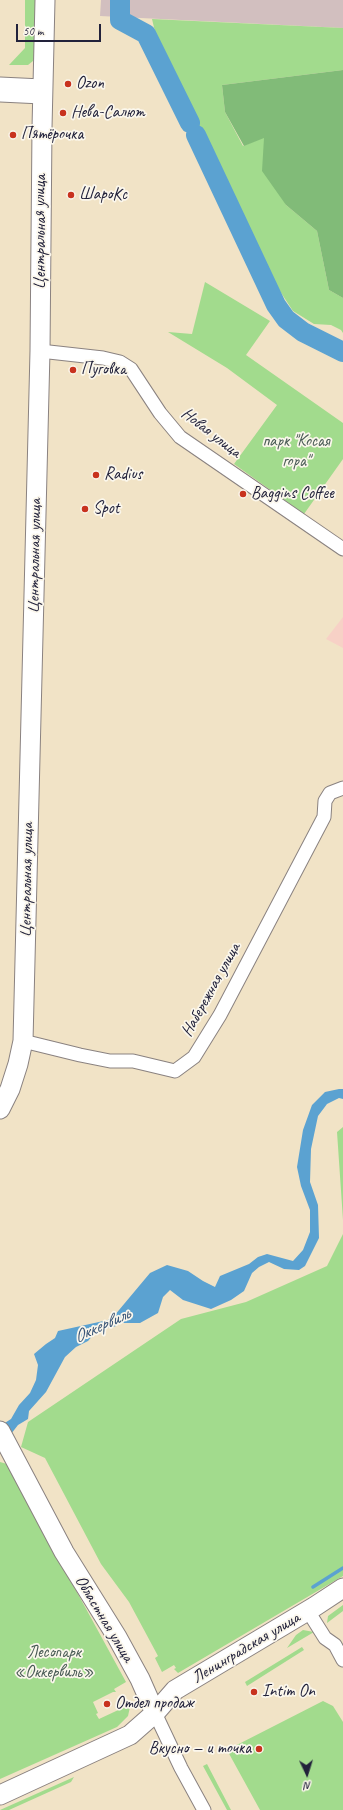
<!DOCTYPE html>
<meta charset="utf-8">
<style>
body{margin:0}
#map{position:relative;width:343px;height:1810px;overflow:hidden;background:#f1e3c6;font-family:Caveat,sans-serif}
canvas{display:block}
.north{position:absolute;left:287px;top:1754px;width:40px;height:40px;-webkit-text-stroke:3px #fbf7ec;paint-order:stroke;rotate:176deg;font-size:11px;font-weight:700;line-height:16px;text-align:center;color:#22223b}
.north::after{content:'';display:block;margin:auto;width:14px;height:18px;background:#22223b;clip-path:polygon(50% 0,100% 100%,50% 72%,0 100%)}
.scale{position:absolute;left:16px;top:24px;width:85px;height:18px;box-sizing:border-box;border:2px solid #22223b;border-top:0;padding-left:5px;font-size:12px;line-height:14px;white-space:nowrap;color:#22223b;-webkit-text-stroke:3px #fbf7ec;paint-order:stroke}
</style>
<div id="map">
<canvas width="343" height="1810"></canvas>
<div class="north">N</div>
<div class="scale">50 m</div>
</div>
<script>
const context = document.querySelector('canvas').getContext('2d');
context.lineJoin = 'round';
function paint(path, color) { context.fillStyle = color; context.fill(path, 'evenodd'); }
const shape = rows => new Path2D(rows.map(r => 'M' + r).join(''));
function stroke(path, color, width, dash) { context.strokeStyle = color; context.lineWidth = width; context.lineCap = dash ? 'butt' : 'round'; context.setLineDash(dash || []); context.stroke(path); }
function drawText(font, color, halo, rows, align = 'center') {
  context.font = font + ' Caveat,sans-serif'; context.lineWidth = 3.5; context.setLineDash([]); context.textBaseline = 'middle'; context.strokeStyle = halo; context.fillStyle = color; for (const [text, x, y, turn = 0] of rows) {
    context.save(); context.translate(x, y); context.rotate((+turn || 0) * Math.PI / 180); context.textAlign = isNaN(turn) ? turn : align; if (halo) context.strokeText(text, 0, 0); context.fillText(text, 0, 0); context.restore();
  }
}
paint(shape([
 [343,617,343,648,326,639]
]), '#f7d1c6');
paint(shape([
 [101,0,343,0,343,28,100,16]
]), '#d2bfbf');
paint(shape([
 [25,0,37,0,36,54,33,61,28,65,9,65,25,48],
 [152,19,343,28,343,70,222,85,225,112,243,146,264,137,286,205,317,231,329,290,343,298,343,333,341,330,331,325,314,324,293,311,270,276,157,40],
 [205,282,270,321,246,355,343,423,343,459,304,514,234,464,277,405,227,368,168,332,192,334],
 [343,1127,343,1220,337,1132],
 [343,1234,343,1576,178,1673,174,1669,176,1668,174,1665,162,1672,155,1658,158,1656,129,1602,101,1564,45,1458,21,1447,28,1422,181,1319,246,1302,327,1266],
 [0,1462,7,1464,126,1682,114,1689,116,1692,113,1692,93,1702,98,1713,96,1714,99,1719,129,1705,130,1707,128,1716,117,1727,0,1779],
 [343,1605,343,1611,327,1623,328,1616],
 [303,1630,314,1632,287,1648,296,1635],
 [302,1647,304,1650,247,1686,245,1682],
 [323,1701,333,1706,343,1722,343,1810,260,1810,227,1750],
 [207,1764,231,1810,227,1810,203,1766],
 [74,1777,71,1782,9,1810,0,1810]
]), '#a2db8d');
paint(shape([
 [343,70,343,298,329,290,317,231,286,205,262,171,264,138,244,146,225,112,222,85]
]), '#81bb78');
paint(shape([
 [339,1089,343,1089,343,1099,339,1098,327,1104,318,1116,311,1149,310,1182,318,1205,319,1238,305,1266,299,1270,284,1269,269,1262,259,1267,252,1273,244,1291,231,1300,211,1309,183,1300,170,1290,163,1297,158,1313,140,1323,119,1323,116,1326,110,1328,107,1327,102,1333,99,1332,95,1333,88,1341,76,1347,65,1357,46,1392,29,1411,28,1419,18,1425,11,1434,0,1426,11,1419,19,1405,30,1393,36,1380,38,1365,34,1354,46,1344,55,1338,58,1331,108,1320,114,1316,150,1273,167,1265,188,1271,203,1281,215,1287,220,1276,249,1264,258,1257,267,1254,293,1261,303,1250,310,1232,310,1210,301,1186,297,1167,303,1130,312,1105,325,1092]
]), '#5ba2d1');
stroke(shape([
 [313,1587,343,1568]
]), '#5ba2d1', 3.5);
stroke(shape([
 [120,0,120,20,146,34,190,123],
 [196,135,276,305,286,319,303,332,343,352]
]), '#5ba2d1', 20);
const street = shape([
 [0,84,42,86],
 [0,95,42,97],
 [40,351,103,358,120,362,131,369,160,413,180,437,343,549],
 [23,1041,80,1055,110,1061,133,1061,175,1071,194,1057,220,1015,324,817,325,801,330,793,343,788],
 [308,1611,325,1638,335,1645,343,1660],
 [155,1713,181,1768,204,1810]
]);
const secondary = shape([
 [0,1109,10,1089,18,1064,23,1041,40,351,42,128,45,0],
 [0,1431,64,1552,117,1637,140,1679,155,1713],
 [0,1795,130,1735,155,1713,175,1690,314,1607,343,1588]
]);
stroke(street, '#8a8280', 15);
stroke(secondary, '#8a8280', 21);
stroke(street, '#fff', 13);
stroke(secondary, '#fff', 19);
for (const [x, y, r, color] of [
 [68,84,4,"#c8321e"],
 [63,113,4,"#c8321e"],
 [13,135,4,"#c8321e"],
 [71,195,4,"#c8321e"],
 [73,370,4,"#c8321e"],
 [96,475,4,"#c8321e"],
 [243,494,4,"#c8321e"],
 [85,509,4,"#c8321e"],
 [254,1692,4,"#c8321e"],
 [107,1704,4,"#c8321e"],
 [259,1749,4,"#c8321e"]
]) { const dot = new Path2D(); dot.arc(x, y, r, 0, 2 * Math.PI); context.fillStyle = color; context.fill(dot); stroke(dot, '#fbf7ec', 1.5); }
drawText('17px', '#22223b', '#fbf7ec', [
 ["Ozon",76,84],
 ["Нева-Салют",71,113],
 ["Пятёрочка",21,135],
 ["ШароКс",79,195],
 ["Пуговка",81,370],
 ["Radius",104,475],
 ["Baggins Coffee",251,494],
 ["Spot",93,509],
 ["Intim On",262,1692],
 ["Отдел продаж",115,1704],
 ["Вкусно — и точка",251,1749,"right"]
], 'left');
drawText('17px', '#22223b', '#fbf7ec', [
 ["Центральная улица",41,232,-90],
 ["Новая улица",211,433,38],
 ["Центральная улица",35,556,-89],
 ["Центральная улица",27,880,-89],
 ["Набережная улица",211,990,-61],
 ["Областная улица",104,1619,59],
 ["Ленинградская улица",246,1648,-31]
]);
drawText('17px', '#485a54', '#fbf7ec', [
 ["парк \"Косая",296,442],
 ["гора\"",296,462],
 ["Лесопарк",54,1653],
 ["«Оккервиль»",54,1673]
]);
drawText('italic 18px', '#395577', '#fbf7ec', [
 ["Оккервиль",102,1326,-25]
]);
</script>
